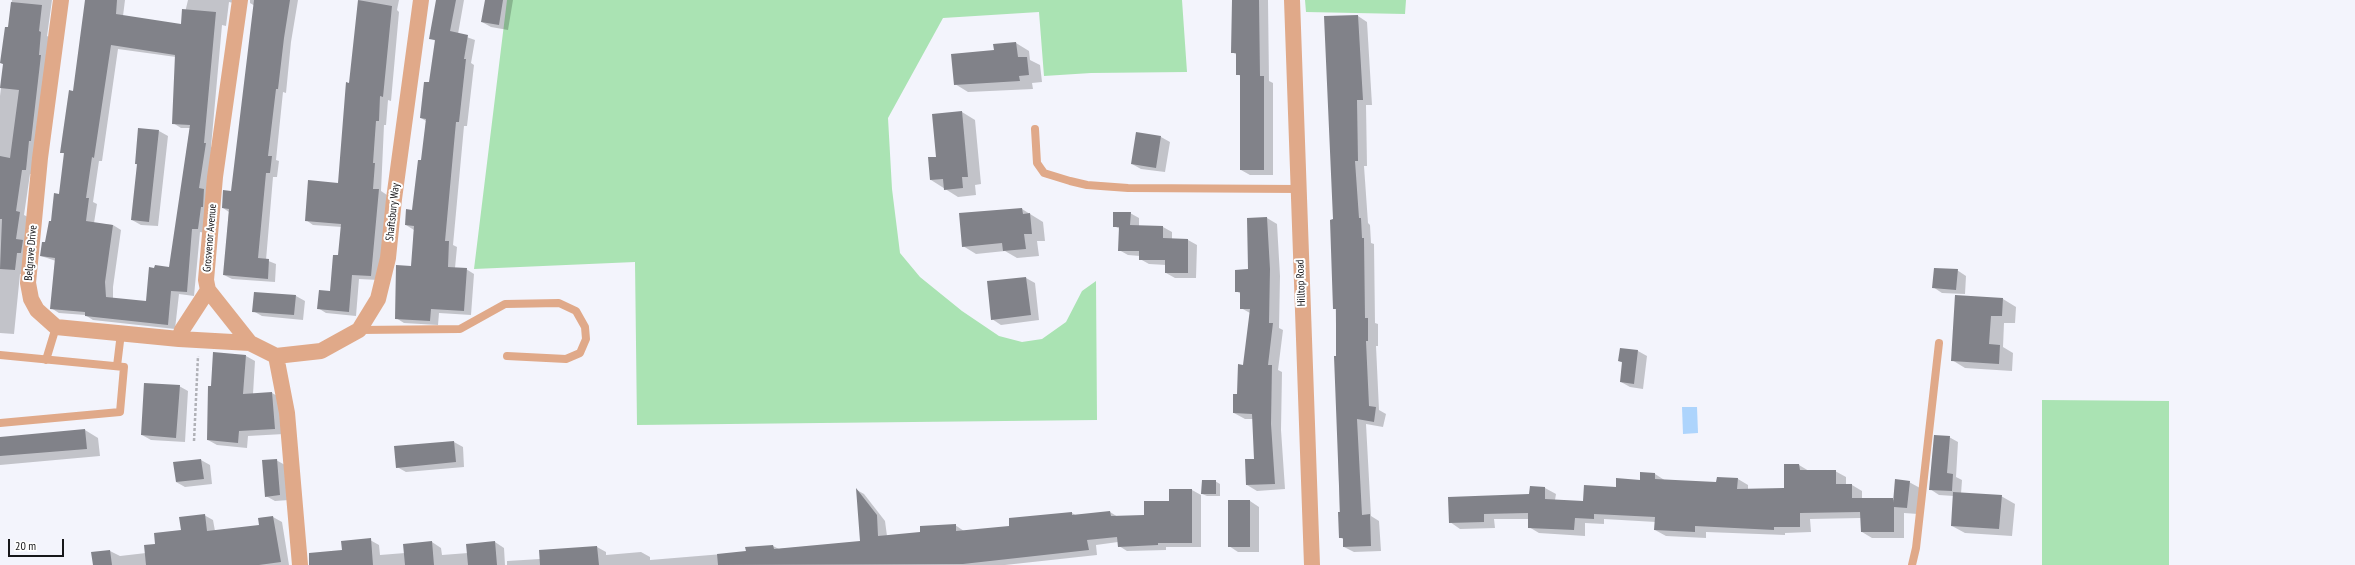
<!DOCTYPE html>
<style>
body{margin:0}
#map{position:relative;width:2355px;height:565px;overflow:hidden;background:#f3f4fc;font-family:"PT Sans Narrow",sans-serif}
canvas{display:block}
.scale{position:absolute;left:8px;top:539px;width:56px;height:18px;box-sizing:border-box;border:2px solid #17171a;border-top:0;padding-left:5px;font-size:12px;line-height:14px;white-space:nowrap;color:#17171a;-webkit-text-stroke:3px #fff;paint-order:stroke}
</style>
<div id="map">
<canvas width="2355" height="565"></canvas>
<div class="scale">20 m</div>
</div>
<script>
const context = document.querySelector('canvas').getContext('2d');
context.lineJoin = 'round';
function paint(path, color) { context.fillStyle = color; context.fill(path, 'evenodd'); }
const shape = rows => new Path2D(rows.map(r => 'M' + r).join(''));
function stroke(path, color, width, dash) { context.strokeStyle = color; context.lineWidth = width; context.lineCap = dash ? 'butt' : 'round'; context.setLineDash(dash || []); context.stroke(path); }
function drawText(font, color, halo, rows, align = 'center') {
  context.font = font + ' "PT Sans Narrow",sans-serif'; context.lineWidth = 4; context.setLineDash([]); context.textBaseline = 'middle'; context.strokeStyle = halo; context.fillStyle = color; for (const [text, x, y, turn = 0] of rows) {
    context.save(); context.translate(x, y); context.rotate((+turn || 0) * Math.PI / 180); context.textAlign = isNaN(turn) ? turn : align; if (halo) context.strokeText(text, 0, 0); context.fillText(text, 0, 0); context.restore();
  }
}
paint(shape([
 [507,0,1182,0,1187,72,1091,73,1044,76,1039,12,943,18,888,118,892,189,900,253,920,277,962,311,999,336,1022,342,1042,339,1066,322,1082,291,1096,281,1097,420,637,425,635,262,474,269],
 [1305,0,1406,0,1405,14,1306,12],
 [2042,400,2169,401,2169,565,2042,565]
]), '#aae3b3');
paint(shape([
 [1682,407,1697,407,1698,433,1683,434]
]), '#add4fc');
paint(shape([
 [12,0,52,0,47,36,49,37,33,174,30,174,24,215,28,217,23,274,20,274,14,334,0,333,0,96],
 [86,0,125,0,123,16,182,25,188,0,240,0,238,4,229,2,226,26,222,25,211,147,214,149,206,233,200,232,194,296,179,294,175,329,93,320,85,315,59,313,51,308,56,261,41,256,60,195,65,154,61,152,74,92],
 [118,49,176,57,173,123,181,128,190,128,170,268,147,302,113,299,113,287,121,230,113,225,94,223,97,204,93,202,99,161,102,161],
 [250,0,298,0,291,42,286,93,283,92,276,160,279,161,277,177,273,177,266,260,276,264,275,282,232,279,224,275,229,212,223,208,232,192,255,6,250,3],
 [359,0,399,0,397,10,399,12,391,101,388,100,386,125,384,125,381,191,387,195,379,280,359,279,356,316,326,313,318,308,331,292,339,256,342,227,313,225,306,220,339,184],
 [437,0,464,0,458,34,475,40,471,63,474,65,467,126,464,126,453,245,457,247,455,268,466,269,474,274,471,315,439,313,438,325,404,323,396,318,412,267,414,230,406,225,413,211,422,161,426,121,421,118,430,84,436,41,430,38],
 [486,0,513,0,508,30,491,27,482,22],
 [1233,0,1268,0,1269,81,1273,83,1273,175,1250,175,1241,170,1241,76,1237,74,1237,55,1232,52],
 [1358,16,1367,22,1372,105,1366,105,1367,166,1364,166,1368,223,1370,225,1371,243,1374,244,1375,323,1378,324,1378,346,1376,346,1379,410,1386,414,1383,427,1366,424,1371,516,1379,521,1381,551,1354,552,1344,547,1344,540,1340,537,1334,220],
 [1016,43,1029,51,1030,60,1040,65,1042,82,1032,83,1033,89,968,92,955,84,995,51],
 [962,112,975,120,981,184,975,185,976,195,958,197,931,180,937,158],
 [159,131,168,136,158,226,141,225,132,220,138,165,136,164],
 [1161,137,1170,142,1165,172,1141,169,1132,164],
 [1022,209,1043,222,1045,241,1037,241,1039,256,1017,258,1005,251,976,254,963,246],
 [1130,213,1139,218,1139,226,1163,227,1172,232,1172,240,1188,240,1197,245,1196,278,1175,278,1166,273,1166,265,1149,264,1140,259,1140,256,1128,255,1119,250,1120,229,1114,226],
 [1267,218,1277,224,1280,276,1279,328,1283,330,1278,370,1282,372,1281,430,1285,489,1257,491,1247,485,1255,460,1254,419,1245,419,1234,413,1244,366,1250,313,1241,308,1241,294,1236,291,1249,270],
 [1957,270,1966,276,1965,294,1942,293,1933,287],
 [1026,278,1035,283,1039,320,1001,325,992,319,988,282],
 [296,296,305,301,303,320,262,316,253,311],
 [2003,299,2016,307,2015,323,2004,323,2003,347,2013,353,2012,371,1965,368,1952,360],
 [1621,349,1638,351,1647,356,1643,389,1630,387,1621,382,1623,363,1619,361],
 [246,356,255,361,253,394,272,393,281,398,284,434,248,436,247,448,217,445,208,440,212,387],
 [179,386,188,391,185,442,151,440,142,435],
 [85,430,98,438,100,456,0,465,0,438],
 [1949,437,1958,442,1956,477,1962,480,1961,494,2001,496,2015,504,2012,536,1965,533,1952,526,1954,496,1939,495,1930,489],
 [454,442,463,447,464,467,406,472,397,467],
 [201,460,210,465,212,484,185,487,176,482],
 [276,460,285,465,289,500,275,501,266,496],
 [1785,465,1799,465,1809,471,1835,471,1846,477,1846,485,1852,485,1862,491,1862,499,1895,500,1909,482,1920,488,1918,514,1904,513,1904,538,1872,538,1862,532,1861,518,1810,519,1811,532,1785,533,1785,535,1706,532,1706,538,1666,536,1655,530,1656,522,1604,519,1604,524,1585,523,1585,536,1539,533,1529,527,1529,519,1494,519,1495,528,1460,529,1450,522,1530,495,1531,487,1545,488,1556,494,1555,500,1584,502,1655,474,1666,481,1717,483,1738,479,1748,485,1748,489,1785,489],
 [1215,481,1220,484,1220,496,1207,496,1202,494],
 [857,490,864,494,885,521,887,536,922,533,955,525,964,531,1010,527,1072,513,1077,516,1110,512,1118,517,1145,516,1170,502,1170,490,1192,490,1201,495,1201,547,1166,547,1166,550,1127,551,1119,546,1118,542,1096,545,1097,555,1005,565,507,565,507,561,540,559,597,547,606,552,606,555,641,552,650,557,650,560,747,552,773,546,779,549,861,542],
 [1229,501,1250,501,1259,507,1259,552,1238,552,1229,546],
 [204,515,213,520,215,531,260,526,259,518,273,517,282,522,289,565,94,565,93,553,110,551,120,556,146,553],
 [370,540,379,545,380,555,405,553,432,542,441,548,442,555,468,553,495,542,504,548,505,565,314,565]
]), '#0003');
paint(shape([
 [85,0,117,0,116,14,181,24,182,9,216,12,204,143,206,143,199,188,204,189,203,207,201,207,198,229,192,229,187,292,171,291,168,325,85,316,85,312,50,309,55,258,40,256,42,242,45,242,49,221,51,221,54,193,59,194,64,153,60,153,69,90,73,91],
 [111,45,175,55,172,124,190,125,169,267,155,265,154,268,149,267,146,301,106,297,105,282,113,225,86,221,89,198,86,198,92,157,94,158],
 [254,0,290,0,284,38,278,89,276,89,268,156,272,156,270,173,266,173,258,258,269,259,268,279,223,275,229,209,222,208,223,190,231,191],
 [358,0,392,6,383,97,380,96,379,121,376,121,373,163,375,163,373,189,379,189,371,276,352,275,349,312,317,309,319,290,330,291,333,255,338,255,341,224,305,221,308,180,338,183,346,82,349,83],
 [436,0,456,0,450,31,468,35,464,59,466,59,459,122,456,122,445,241,449,241,448,267,467,268,464,311,431,309,430,321,395,319,396,265,411,266,414,226,405,225,406,209,412,210,418,160,421,160,426,119,420,118,424,82,429,82,435,40,429,39],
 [485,0,503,0,499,25,481,22],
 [1232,0,1259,0,1260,76,1264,76,1264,170,1240,170,1240,75,1236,75,1236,53,1231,53],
 [11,2,42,5,39,31,41,32,39,55,41,55,31,141,29,141,26,170,22,170,16,211,20,212,16,239,23,240,21,253,17,253,15,270,0,269,2,219,0,219,0,156,10,158,19,90,0,88,3,64,0,63,5,27,8,27],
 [1358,15,1363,100,1357,100,1358,161,1355,161,1359,218,1361,218,1362,238,1364,238,1365,318,1368,318,1368,341,1366,341,1369,406,1376,407,1374,422,1357,419,1362,515,1370,514,1371,546,1343,547,1343,538,1339,538,1338,512,1340,512,1334,356,1336,356,1336,309,1333,309,1330,220,1333,219,1324,16],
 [1016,42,1018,57,1027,57,1029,75,1019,76,1020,81,954,85,951,54,994,50,993,44],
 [962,111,968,177,962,177,963,188,944,190,943,179,930,180,928,157,936,157,932,114],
 [138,128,159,130,149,222,131,220,137,164,135,164],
 [1136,132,1161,136,1156,168,1131,164],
 [1022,208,1023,214,1030,213,1032,234,1024,234,1026,249,1003,251,1002,243,962,247,959,213],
 [1113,212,1131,212,1130,225,1163,226,1163,238,1188,239,1188,273,1165,273,1165,260,1139,260,1139,251,1118,251,1119,227,1113,227],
 [1267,217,1270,269,1269,323,1273,323,1268,365,1272,365,1271,424,1275,484,1246,485,1245,459,1254,459,1252,414,1233,413,1233,394,1237,394,1238,364,1243,365,1250,309,1240,309,1240,292,1235,292,1235,270,1248,269,1247,218],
 [1934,268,1958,269,1956,290,1932,288],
 [1026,277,1031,315,991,320,987,281],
 [254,292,296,295,294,315,252,312],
 [1955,295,2003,298,2002,316,1991,316,1989,344,2000,345,1999,364,1951,361],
 [1620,348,1638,350,1634,384,1620,382,1622,362,1618,361],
 [213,352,246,355,243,394,272,392,275,429,239,431,238,443,207,440,208,386,211,386],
 [144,383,180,385,176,438,141,435],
 [85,429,87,449,0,456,0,437],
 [1934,435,1950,436,1947,473,1953,474,1952,491,1929,490],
 [454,441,456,462,396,468,394,446],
 [201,459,204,479,176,482,173,462],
 [277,459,280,495,265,497,262,460],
 [1784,464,1799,464,1800,470,1836,470,1836,484,1852,484,1852,498,1893,498,1893,503,1895,479,1910,481,1907,508,1894,507,1894,532,1861,532,1860,512,1800,513,1800,527,1774,527,1774,530,1695,526,1695,532,1654,530,1655,517,1594,514,1594,519,1575,518,1574,530,1528,528,1528,513,1484,514,1484,522,1449,523,1448,497,1529,494,1530,486,1545,487,1545,499,1583,501,1584,485,1616,487,1616,478,1640,480,1640,472,1655,473,1655,479,1716,482,1717,477,1738,478,1737,489,1784,488],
 [1202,480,1216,480,1216,494,1201,494],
 [856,488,877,515,878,536,920,532,920,526,956,524,956,531,1009,526,1009,518,1072,512,1072,515,1110,511,1111,516,1144,515,1144,501,1169,501,1169,489,1192,489,1192,543,1158,543,1158,545,1118,547,1117,537,1087,540,1089,550,963,564,718,565,717,554,746,551,745,547,773,545,774,549,860,541],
 [1953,492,2002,495,1999,529,1951,526],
 [1228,500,1250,500,1250,547,1228,547],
 [205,514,207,531,259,525,258,518,273,516,281,562,259,565,146,565,144,545,155,544,154,533,181,530,179,517],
 [371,538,373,565,309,565,309,553,342,550,341,541],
 [432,541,434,565,405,565,403,544],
 [495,541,497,565,468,565,466,544],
 [597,546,599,565,540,565,539,550],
 [110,550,112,565,93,565,91,552]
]), '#818289');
stroke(shape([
 [194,441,198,356]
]), '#b0b1b7', 2.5, [3, 2]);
stroke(shape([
 [1035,129,1037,163,1044,173,1070,181,1087,185,1128,188,1298,189],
 [359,330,460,329,505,304,559,303,576,311,585,327,586,339,580,353,566,359,507,356],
 [0,355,124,367,120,412,0,423],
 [46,360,56,327],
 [117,366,121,333],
 [1912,565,1916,548,1939,343]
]), '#e0a989', 8);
stroke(shape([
 [61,0,40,158,28,283,31,299,37,310,56,327,179,339,250,343],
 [240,0,215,177,206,280,208,290,250,343,276,356],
 [1292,0,1312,565],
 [179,339,182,330,208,290],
 [276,356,321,351,359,330,378,299,388,258,394,199,421,0],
 [276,356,287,413,300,565]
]), '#e0a989', 16);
drawText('11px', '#17171a', '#fff', [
 ["Shaftsbury Way",393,212,-84],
 ["Grosvenor Avenue",210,238,-85],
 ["Belgrave Drive",31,253,-85],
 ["Hilltop Road",1301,283,-92]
]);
</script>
